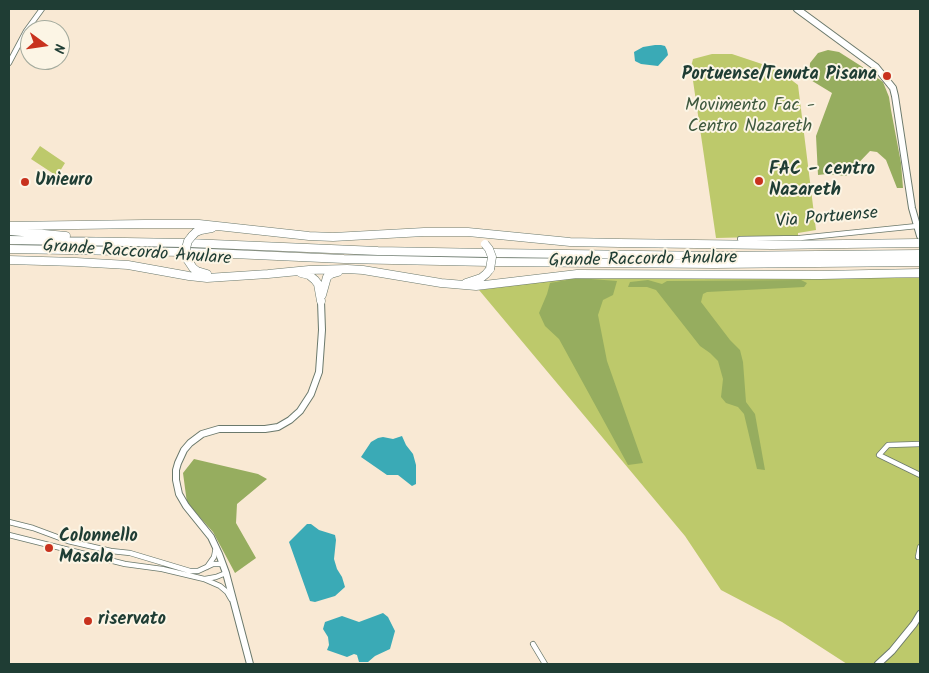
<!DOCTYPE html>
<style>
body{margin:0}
#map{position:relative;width:929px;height:673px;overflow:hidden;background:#f9e9d4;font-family:Kalam,sans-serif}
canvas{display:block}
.frame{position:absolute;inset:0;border:10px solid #1f3d34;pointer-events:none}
.north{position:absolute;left:20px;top:20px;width:50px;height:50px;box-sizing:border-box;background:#fcf5e5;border:1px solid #a4ab9e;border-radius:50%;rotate:104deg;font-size:14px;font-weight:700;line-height:20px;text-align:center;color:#1f3d34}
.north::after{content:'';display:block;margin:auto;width:18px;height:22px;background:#c8321e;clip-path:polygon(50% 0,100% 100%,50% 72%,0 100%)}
</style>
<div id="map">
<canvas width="929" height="673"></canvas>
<div class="frame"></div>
<div class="north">N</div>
</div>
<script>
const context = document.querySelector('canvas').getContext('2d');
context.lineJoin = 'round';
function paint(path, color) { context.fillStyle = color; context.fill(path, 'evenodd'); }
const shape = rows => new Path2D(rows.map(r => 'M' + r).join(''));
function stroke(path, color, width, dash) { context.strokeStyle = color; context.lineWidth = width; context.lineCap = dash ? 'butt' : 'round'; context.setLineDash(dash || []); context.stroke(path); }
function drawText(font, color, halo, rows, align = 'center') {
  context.font = font + ' Kalam,sans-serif'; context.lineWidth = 4; context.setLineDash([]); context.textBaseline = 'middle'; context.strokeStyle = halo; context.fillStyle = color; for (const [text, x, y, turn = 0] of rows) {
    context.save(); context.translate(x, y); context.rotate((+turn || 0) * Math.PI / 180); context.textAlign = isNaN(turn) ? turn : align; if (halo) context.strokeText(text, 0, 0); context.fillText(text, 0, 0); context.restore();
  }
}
paint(shape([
 [712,54,732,54,777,69,798,85,816,230,798,233,798,236,716,238,691,67,693,59],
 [40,146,65,163,57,176,31,159],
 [579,277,920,278,920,664,847,664,782,622,721,590,685,536,479,290]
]), '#bdc96b');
paint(shape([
 [828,50,839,52,861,66,883,82,889,97,891,110,901,163,903,188,897,188,886,160,877,152,870,151,846,176,827,174,818,175,816,136,832,93,809,79,810,63,818,53],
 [578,278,617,281,613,295,603,300,598,315,607,361,643,463,628,465,559,339,545,326,539,313,547,294,550,283],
 [648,280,662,284,667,281,801,280,807,283,804,287,707,292,703,294,701,302,730,340,740,350,743,362,746,402,755,414,765,470,757,469,744,414,738,407,726,403,721,397,723,379,718,361,710,353,700,346,656,290,647,287,628,287,630,282],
 [194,459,258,474,267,479,237,504,236,523,256,558,235,573,213,532,187,503,183,473]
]), '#96ad5f');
paint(shape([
 [655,45,661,45,665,46,667,50,668,55,658,66,641,64,635,61,634,52,643,47],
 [402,436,406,445,413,454,416,465,416,484,412,486,398,475,387,475,361,457,371,442,378,438,383,437,393,439],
 [307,524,311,524,319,530,335,535,336,540,334,559,337,569,342,577,345,587,335,596,315,602,310,601,289,542],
 [383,613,388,617,395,631,390,649,375,656,368,662,359,662,357,655,354,654,347,657,327,650,329,645,328,637,323,629,325,622,342,616,359,622]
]), '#3aaab6');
const street = shape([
 [9,63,26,31,42,9],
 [740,239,800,238,917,226],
 [920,444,888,445,879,455,920,475],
 [9,522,33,528,68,541,111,551,130,553,190,571,198,571,213,564,222,564],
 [9,535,125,564,162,569,204,579,220,586,227,592,231,599],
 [918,557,920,547],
 [207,567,214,557,216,547],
 [205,579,216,577,226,573],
 [533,644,545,664]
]);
const secondary = shape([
 [797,9,876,67,893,88,895,96,912,208,920,236],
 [250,664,226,573,219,554,211,537,186,506,179,494,176,480,176,470,178,463,184,450,190,443,202,434,219,429,265,429,278,427,290,420,300,411,311,394,319,372,322,330,321,301],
 [878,664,892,651,914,624,920,614]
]);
const highway = shape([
 [9,226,144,224,199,224,309,236,333,237,424,232,468,232,570,242,619,243,772,245,918,243],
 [11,231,66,236],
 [192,236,196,232,201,230,212,228],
 [9,240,184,243],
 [189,243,378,251,488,253],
 [9,249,183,252],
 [188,252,344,259,489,262],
 [494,253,715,256,920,254],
 [187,259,193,268,197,271,207,274],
 [9,260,76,262,128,265,189,276,207,278,268,274,309,270,347,269,363,270,441,283,476,286,577,274,820,275,920,273],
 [495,262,714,264,920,262],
 [301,273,309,275,315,280,318,284,321,301],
 [466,283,481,278,486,274,490,269],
 [322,295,327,277,331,274,338,272]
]);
stroke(street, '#6b796c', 6);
stroke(secondary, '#6b796c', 8);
stroke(highway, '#6b796c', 9);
stroke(street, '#fff', 4.5);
stroke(secondary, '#fff', 6);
stroke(highway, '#fff', 8);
const highwayBridge = shape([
 [485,244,489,249,492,257,490,269],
 [187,259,186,248,188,241,192,236]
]);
stroke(highwayBridge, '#6b796c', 9, []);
stroke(highwayBridge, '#fff', 8);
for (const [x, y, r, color] of [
 [887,76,5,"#c8321e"],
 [759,181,5,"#c8321e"],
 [25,182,5,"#c8321e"],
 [49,548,5,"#c8321e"],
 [88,621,5,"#c8321e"]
]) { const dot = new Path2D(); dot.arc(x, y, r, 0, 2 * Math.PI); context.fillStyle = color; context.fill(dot); stroke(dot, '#fcf5e5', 2); }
drawText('bold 18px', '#1f3d34', '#fcf5e5', [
 ["Portuense/Tenuta Pisana",877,76,"right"],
 ["FAC - centro",769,171],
 ["Nazareth",769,192],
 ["Unieuro",35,182],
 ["Colonnello",59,538],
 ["Masala",59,559],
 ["riservato",98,621]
], 'left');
drawText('18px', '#3f593f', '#fcf5e5', [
 ["Movimento Fac -",750,107],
 ["Centro Nazareth",750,128]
]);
drawText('18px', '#1f3d34', '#fcf5e5', [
 ["Via Portuense",827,219,-5],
 ["Grande Raccordo Anulare",137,254,4],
 ["Grande Raccordo Anulare",643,261,-1]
]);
</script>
